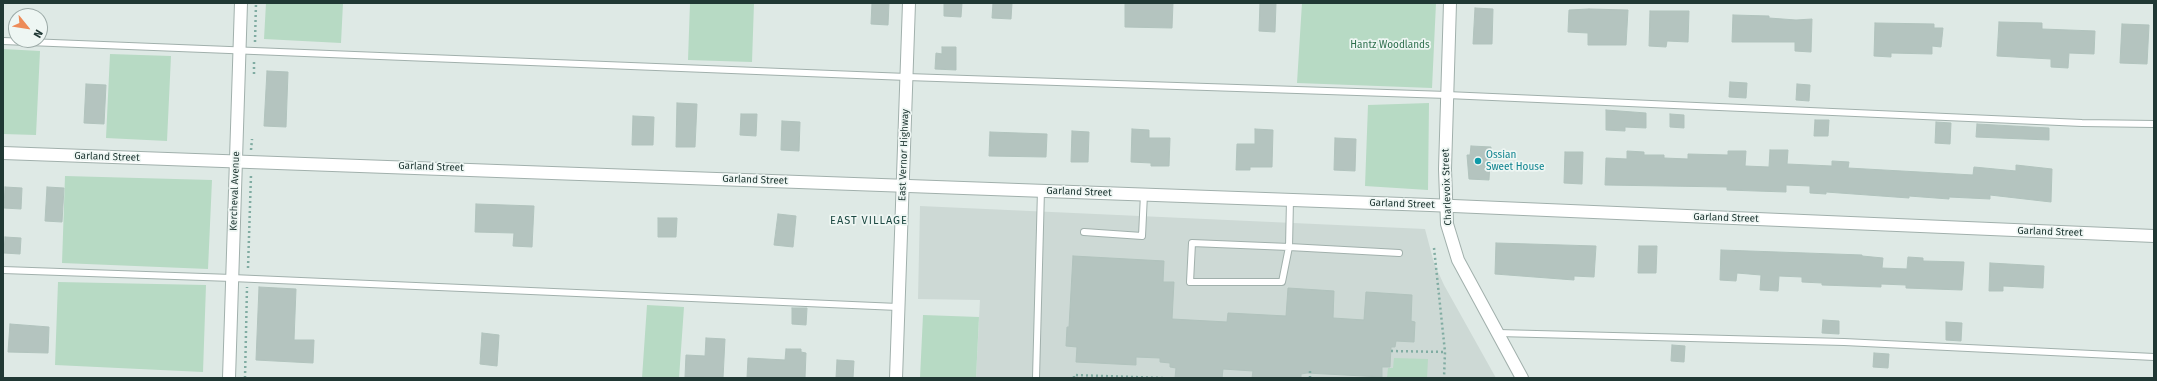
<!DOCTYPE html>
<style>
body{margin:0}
#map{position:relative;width:2157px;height:381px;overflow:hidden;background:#dee9e5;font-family:"Fira Sans",sans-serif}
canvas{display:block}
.frame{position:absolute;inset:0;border:4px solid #203834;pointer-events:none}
.north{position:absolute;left:8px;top:8px;width:40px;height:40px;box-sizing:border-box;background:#eef6f3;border:1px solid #9caaa7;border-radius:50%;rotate:120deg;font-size:11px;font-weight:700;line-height:16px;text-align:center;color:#203834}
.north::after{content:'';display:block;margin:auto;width:14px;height:18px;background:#ed8b58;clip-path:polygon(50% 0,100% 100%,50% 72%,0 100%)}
</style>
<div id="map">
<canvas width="2157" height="381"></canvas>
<div class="frame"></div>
<div class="north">N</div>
</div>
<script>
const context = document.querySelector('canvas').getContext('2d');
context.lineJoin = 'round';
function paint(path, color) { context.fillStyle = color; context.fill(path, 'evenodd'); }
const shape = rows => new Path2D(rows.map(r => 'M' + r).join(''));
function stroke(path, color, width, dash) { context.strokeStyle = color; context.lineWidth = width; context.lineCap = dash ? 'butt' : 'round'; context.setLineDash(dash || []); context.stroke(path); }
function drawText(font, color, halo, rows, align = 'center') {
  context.font = font + ' "Fira Sans",sans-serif'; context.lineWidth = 3.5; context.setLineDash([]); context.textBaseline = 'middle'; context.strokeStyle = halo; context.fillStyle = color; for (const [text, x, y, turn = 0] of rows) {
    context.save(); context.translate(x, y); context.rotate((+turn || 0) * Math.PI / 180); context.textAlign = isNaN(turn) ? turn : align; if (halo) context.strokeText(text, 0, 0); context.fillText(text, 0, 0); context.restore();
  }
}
paint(shape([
 [920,206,1425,229,1434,263,1444,285,1496,378,976,378,980,300,918,299]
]), '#cdd9d5');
paint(shape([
 [266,3,343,3,341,43,264,39],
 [690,3,754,3,752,62,688,60],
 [1302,3,1436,3,1432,88,1297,83],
 [3,49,40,51,36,135,3,134],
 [110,54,171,56,167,141,106,138],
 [1429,103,1428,190,1365,186,1368,105],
 [65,176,212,180,208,269,62,263],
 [58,282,206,285,203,372,55,365],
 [647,305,684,307,679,378,642,378],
 [923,315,979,317,976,378,920,378],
 [1394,358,1428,359,1427,378,1387,378,1388,368,1393,368]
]), '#b7dac4');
const building = shape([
 [872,3,889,3,888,25,871,24,872,3],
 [944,3,962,3,961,17,944,16,944,3],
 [993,3,1012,3,1011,19,992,18,993,3],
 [1125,3,1173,3,1172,28,1125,27,1125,3],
 [1260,3,1276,3,1275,32,1259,31,1260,3],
 [1475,8,1493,9,1492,44,1473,44,1475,8],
 [1589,9,1628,10,1626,45,1588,45,1588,33,1568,32,1569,10,1589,9],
 [1650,11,1689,11,1688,42,1667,41,1666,47,1649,46,1650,11],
 [1733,15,1769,16,1769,18,1796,20,1812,19,1811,52,1795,51,1795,42,1732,42,1733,15],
 [1999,22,2042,23,2042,29,2095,31,2094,54,2069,53,2068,68,2051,67,2051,59,1997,56,1999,22],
 [1875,23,1934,24,1934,28,1943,28,1941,47,1932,46,1932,54,1891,53,1891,57,1874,56,1875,23],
 [2122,24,2149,25,2147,64,2120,63,2122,24],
 [942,47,956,47,956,70,935,69,936,53,942,54,942,47],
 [267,71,288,72,286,127,264,126,267,71],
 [1730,82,1747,83,1746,98,1729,97,1730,82],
 [86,84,106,85,104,124,84,123,86,84],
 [1797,84,1810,85,1809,101,1796,100,1797,84],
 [677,103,697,104,695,147,676,147,677,103],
 [1606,110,1646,113,1646,128,1625,127,1625,131,1606,130,1606,110],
 [741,114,757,114,756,136,740,135,741,114],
 [1670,114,1684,115,1684,128,1670,127,1670,114],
 [633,116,654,117,653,145,632,145,633,116],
 [1815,120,1829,120,1828,136,1814,136,1815,120],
 [782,121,800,122,799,151,781,150,782,121],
 [1936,122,1951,123,1950,144,1935,143,1936,122],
 [1977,124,2049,128,2049,140,1976,137,1977,124],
 [1132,129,1149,130,1149,138,1170,138,1169,166,1151,166,1151,163,1131,162,1132,129],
 [1255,129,1273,130,1272,167,1250,167,1250,170,1236,170,1237,144,1255,144,1255,129],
 [1072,131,1089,132,1088,162,1071,162,1072,131],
 [990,132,1047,134,1046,157,989,156,990,132],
 [1335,138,1356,139,1355,171,1334,170,1335,138],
 [1471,146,1491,147,1489,180,1469,179,1467,155,1470,155,1471,146],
 [1770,150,1788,150,1787,164,1832,166,1832,161,1849,162,1848,168,1973,175,1974,167,2016,171,2016,165,2052,169,2051,202,1990,195,1990,199,1949,197,1949,199,1909,196,1909,198,1826,192,1826,194,1810,193,1810,186,1786,185,1786,192,1727,190,1727,187,1605,185,1606,158,1627,159,1627,151,1644,152,1644,155,1664,155,1664,158,1688,159,1688,154,1728,155,1728,151,1746,151,1745,166,1769,167,1770,150],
 [1565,152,1583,152,1582,184,1564,183,1565,152],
 [5,187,22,188,21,209,4,208,5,187],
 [47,187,64,188,62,222,45,221,47,187],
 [476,204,534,206,532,247,513,246,514,233,475,232,476,204],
 [778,214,796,216,793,247,774,245,778,214],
 [658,218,677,218,676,237,658,237,658,218],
 [5,237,21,238,20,254,4,253,5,237],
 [1496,243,1596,246,1594,277,1574,276,1574,280,1495,274,1496,243],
 [1639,246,1657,246,1656,273,1638,273,1639,246],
 [1721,250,1862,255,1862,256,1883,258,1882,268,1907,269,1908,257,1923,258,1923,261,1964,262,1962,290,1906,288,1906,285,1881,284,1881,287,1822,285,1822,283,1802,282,1802,277,1779,276,1778,291,1760,290,1761,275,1737,273,1736,281,1720,280,1721,250],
 [1073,256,1164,261,1163,282,1174,282,1172,319,1227,322,1228,313,1286,316,1288,288,1334,291,1333,318,1364,320,1366,292,1412,295,1411,321,1415,322,1414,342,1396,341,1395,347,1391,347,1390,367,1382,367,1382,377,1307,373,1301,374,1301,378,1252,378,1253,371,1223,369,1222,378,1175,378,1176,368,1170,367,1170,363,1160,362,1160,358,1136,357,1136,365,1076,362,1077,347,1066,346,1067,327,1069,327,1073,256],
 [1990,263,2044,266,2043,288,2003,286,2003,291,1989,291,1990,263],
 [259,287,296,289,294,340,314,340,313,363,256,360,259,287],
 [792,308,807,308,806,325,792,324,792,308],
 [1823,320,1839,321,1839,334,1822,333,1823,320],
 [1946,322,1962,323,1961,341,1946,340,1946,322],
 [10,324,49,327,48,353,8,352,10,324],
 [482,333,499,335,497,366,480,364,482,333],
 [706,338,725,339,723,378,685,377,686,355,705,356,706,338],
 [1672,345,1685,346,1684,362,1671,361,1672,345],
 [786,349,801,349,801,352,806,353,805,378,747,378,748,358,785,360,786,349],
 [1874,353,1889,354,1888,368,1873,367,1874,353],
 [837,360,854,361,853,378,836,378,837,360]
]);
paint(building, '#b4c4bf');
stroke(building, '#b1c3bd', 1);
const service = shape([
 [3,41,907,77,1447,95,2082,123,2154,124],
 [1290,200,1289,247,1192,243,1190,282,1282,282,1289,247,1399,253],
 [1084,232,1142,236,1144,194],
 [3,270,232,278,898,307],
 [1498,333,1844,342,2154,357],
 [1036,378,1041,190]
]);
const minor = shape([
 [3,153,1430,205,2154,236]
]);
const tertiary = shape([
 [1450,3,1445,169,1447,224,1458,260,1522,378],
 [229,378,241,3],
 [896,378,909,3]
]);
stroke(service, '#a1b0ac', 8);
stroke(minor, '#a1b0ac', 14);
stroke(tertiary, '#a1b0ac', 14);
stroke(shape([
 [255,42,256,3],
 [254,74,254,59],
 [251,150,252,139],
 [1434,248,1445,352,1444,378],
 [248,268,251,175],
 [1391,351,1445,352],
 [245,378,247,287],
 [1074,378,1074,375,1163,378],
 [1310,378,1310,370]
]), '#80aca2', 2.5, [2, 3]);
stroke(service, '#fff', 6);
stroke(minor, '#fff', 12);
stroke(tertiary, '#fff', 12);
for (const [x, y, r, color] of [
 [1478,161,4,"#0f9aa8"]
]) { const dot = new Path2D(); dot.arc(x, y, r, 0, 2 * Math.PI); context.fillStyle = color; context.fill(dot); stroke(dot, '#eef6f3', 1.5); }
drawText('10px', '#2c6e4c', '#eef6f3', [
 ["Hantz Woodlands",1390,45]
]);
drawText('10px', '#203834', '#eef6f3', [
 ["East Vernor Highway",904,155,-88],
 ["Garland Street",107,157,2],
 ["Garland Street",431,167,2],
 ["Garland Street",755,180,2],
 ["Charlevoix Street",1447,187,-92],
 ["Kercheval Avenue",235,191,-88],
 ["Garland Street",1079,192,2],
 ["Garland Street",1402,204,2],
 ["Garland Street",1726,218,2],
 ["Garland Street",2050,232,2]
]);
drawText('10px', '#0d838f', '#eef6f3', [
 ["Ossian",1486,155],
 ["Sweet House",1486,167]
], 'left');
context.letterSpacing = '1px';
drawText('11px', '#1d4943', '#eef6f3', [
 ["EAST VILLAGE",869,221]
]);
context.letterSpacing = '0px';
</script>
